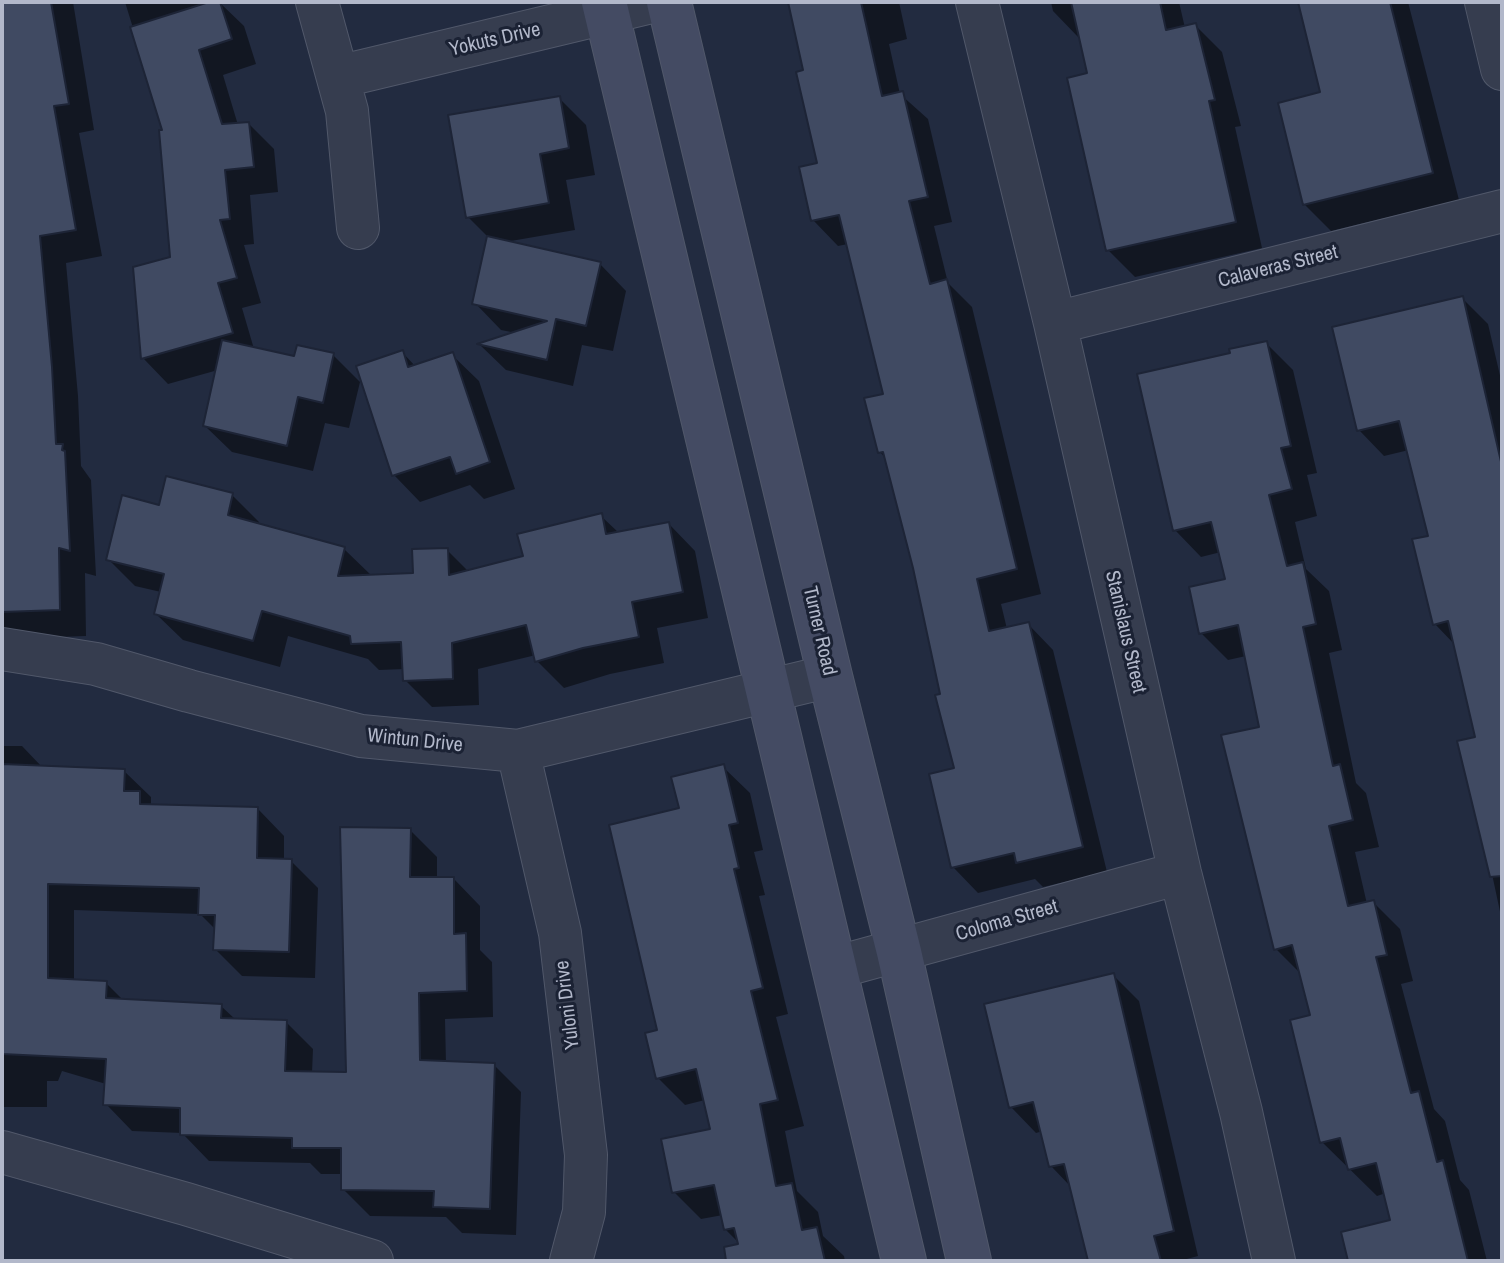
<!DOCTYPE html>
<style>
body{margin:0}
#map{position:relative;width:1504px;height:1263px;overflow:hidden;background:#222b40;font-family:"Archivo Narrow",sans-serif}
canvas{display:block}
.frame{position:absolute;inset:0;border:4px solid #b2b8ca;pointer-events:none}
</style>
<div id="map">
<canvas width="1504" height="1263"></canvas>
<div class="frame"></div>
</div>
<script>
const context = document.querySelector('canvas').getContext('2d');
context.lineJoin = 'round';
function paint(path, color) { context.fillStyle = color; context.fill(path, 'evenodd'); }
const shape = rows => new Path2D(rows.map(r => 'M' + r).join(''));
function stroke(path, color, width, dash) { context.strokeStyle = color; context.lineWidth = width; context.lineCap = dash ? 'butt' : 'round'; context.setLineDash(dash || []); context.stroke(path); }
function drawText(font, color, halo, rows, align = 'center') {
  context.font = font + ' "Archivo Narrow",sans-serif'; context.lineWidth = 6; context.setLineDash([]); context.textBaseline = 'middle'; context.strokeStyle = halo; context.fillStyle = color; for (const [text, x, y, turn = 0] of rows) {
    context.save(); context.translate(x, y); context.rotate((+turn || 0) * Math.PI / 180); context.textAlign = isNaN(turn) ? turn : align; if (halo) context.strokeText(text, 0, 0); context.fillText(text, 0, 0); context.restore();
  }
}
paint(shape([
 [2,2,73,2,94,130,79,133,102,256,66,263,78,396,81,466,91,480,96,576,85,573,86,636,2,639],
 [125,2,219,2,244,26,256,64,223,75,238,125,249,124,274,149,278,192,250,195,254,244,244,245,261,303,242,308,254,349,296,359,333,355,360,382,349,428,325,423,313,471,232,452,205,426,218,370,168,384,143,358,173,258,165,132],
 [791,2,899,2,907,39,889,44,900,94,928,119,952,222,934,226,948,283,972,307,1041,594,1001,604,1007,629,1028,624,1053,650,1107,872,1043,887,1035,879,978,893,953,867,956,769,942,695,915,568,887,460,880,452,885,395,848,244,838,246,813,220,820,164,805,71],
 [1051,2,1179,2,1185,28,1195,25,1222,52,1241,126,1235,127,1262,248,1135,277,1108,250,1089,75,1079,38,1053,11],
 [1300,2,1408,2,1459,200,1331,231,1304,204,1322,94],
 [559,98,586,125,595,175,566,180,575,230,505,242,600,264,626,291,613,351,582,345,573,386,506,370,480,345,516,333,501,330,475,303,489,238,468,217],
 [1462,298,1488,324,1502,384,1502,921,1482,827,1477,738,1455,645,1435,624,1430,537,1409,450,1384,456,1359,430],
 [1266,343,1293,370,1317,473,1307,475,1317,516,1295,522,1306,569,1329,591,1342,650,1329,653,1356,783,1366,793,1379,847,1355,852,1367,904,1373,902,1400,929,1413,981,1401,984,1434,1109,1445,1121,1460,1180,1469,1190,1487,1261,1350,1261,1393,1221,1386,1193,1377,1196,1322,1142,1312,1017,1301,974,1276,949,1261,729,1246,656,1228,660,1201,633,1228,581,1221,552,1201,557,1175,530,1233,354],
 [402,352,416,367,452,355,479,381,515,489,484,499,470,485,420,502,394,475],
 [232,495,259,522,258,525,344,549,372,576,415,575,447,550,469,572,525,558,601,516,619,533,669,524,695,551,708,618,657,628,664,663,610,674,564,688,537,661,536,655,478,669,479,705,432,707,405,680,405,669,379,670,368,659,288,636,280,667,183,640,156,614,161,592,135,586,108,559,161,507],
 [2,746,22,746,43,768,124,771,151,797,151,805,258,809,284,836,284,861,291,861,318,888,315,978,242,976,215,949,216,930,200,914,74,910,74,981,106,983,124,1001,221,1006,236,1020,286,1022,313,1049,312,1073,348,1074,410,830,437,857,437,879,454,879,480,906,480,950,492,962,493,1017,445,1019,446,1063,494,1065,521,1092,516,1235,462,1233,446,1217,370,1216,343,1189,343,1174,321,1174,310,1163,209,1161,182,1133,132,1131,106,1104,106,1084,62,1071,58,1081,47,1081,47,1107,2,1107],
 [723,767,750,793,763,850,754,852,765,895,759,896,788,1014,776,1017,804,1126,785,1131,797,1191,818,1212,823,1236,844,1256,845,1261,743,1261,739,1243,725,1229,723,1215,701,1219,674,1192,713,1131,705,1100,685,1105,658,1078,659,1031,682,810],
 [1114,976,1139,1001,1198,1256,1179,1261,1091,1261,1072,1188,1051,1166,1043,1131,1036,1133,1011,1107]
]), '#0007');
const building = shape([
 [2,2,51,2,69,104,54,106,76,230,40,236,52,367,56,444,63,444,62,450,65,451,70,551,59,548,60,610,2,612,2,2],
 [209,2,220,2,232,39,199,50,222,124,249,122,254,167,225,170,230,219,220,220,237,278,218,283,233,333,141,359,133,267,170,257,159,130,162,130,130,27,209,2],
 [788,2,861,2,882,96,903,91,928,197,909,201,930,284,947,279,1017,569,977,579,989,631,1029,622,1083,847,1016,863,1014,853,951,868,929,774,954,768,935,695,940,694,913,568,883,452,878,453,864,398,883,394,839,215,811,221,799,167,817,163,796,72,803,70,788,2],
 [1071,2,1160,2,1166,30,1196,23,1215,100,1209,101,1236,222,1106,251,1067,78,1087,73,1071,2],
 [1298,2,1390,2,1433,173,1303,205,1278,103,1320,92,1298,2],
 [560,96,569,148,540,154,549,203,466,218,448,115,560,96],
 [487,236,601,262,586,326,556,319,547,360,477,344,547,321,472,304,487,236],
 [1463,296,1502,466,1502,876,1490,877,1457,741,1475,737,1448,621,1433,625,1412,539,1428,536,1399,421,1357,431,1332,327,1463,296],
 [222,340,294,356,297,345,334,353,323,403,298,397,287,446,203,426,222,340],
 [1267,341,1291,446,1281,448,1292,489,1269,495,1287,566,1303,562,1316,624,1303,627,1333,766,1340,764,1353,820,1329,826,1348,906,1374,900,1387,955,1376,957,1411,1093,1419,1091,1437,1162,1443,1160,1468,1261,1348,1261,1341,1232,1390,1220,1376,1163,1348,1170,1340,1138,1320,1143,1290,1020,1310,1015,1292,945,1274,950,1221,735,1259,727,1238,625,1199,634,1189,587,1225,579,1211,522,1173,531,1137,374,1230,353,1229,349,1267,341],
 [403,350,408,367,453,352,490,462,456,474,450,457,392,476,356,366,403,350],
 [166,476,233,493,228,515,345,547,338,576,413,573,412,549,448,548,449,575,523,556,517,534,602,513,606,534,669,522,683,592,632,602,639,637,583,648,535,662,526,625,452,643,453,679,403,681,401,642,351,644,350,636,262,611,253,641,154,614,164,574,106,560,122,495,159,505,166,476],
 [2,764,125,769,124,791,140,791,140,804,258,807,257,858,292,859,289,952,213,950,215,915,198,915,199,888,48,884,48,978,107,981,106,998,222,1004,221,1018,287,1020,285,1071,346,1072,340,827,411,828,410,877,454,877,454,934,466,933,467,991,419,993,420,1060,495,1063,490,1209,433,1207,434,1191,341,1190,341,1148,292,1148,292,1138,180,1135,180,1108,103,1105,106,1059,2,1054,2,764],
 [724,764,738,823,729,825,739,868,734,869,763,988,751,991,778,1100,760,1104,776,1186,792,1183,802,1230,817,1227,825,1261,726,1261,724,1247,738,1244,734,1228,724,1230,714,1185,672,1193,661,1139,710,1129,696,1069,656,1079,645,1033,657,1030,609,825,679,808,671,777,724,764],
 [1114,973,1174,1231,1154,1236,1161,1261,1088,1261,1064,1164,1049,1167,1033,1102,1009,1108,984,1004,1114,973]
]);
paint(building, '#404a62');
stroke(building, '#1d2436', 2);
const street = shape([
 [317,2,347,111,358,228],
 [977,2,1055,323,1180,873,1241,1112,1274,1261],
 [1486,2,1502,69],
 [338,77,651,2],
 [1055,323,1502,211],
 [2,649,96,664,189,691,361,736,518,751,830,676],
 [518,751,560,933,586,1155,584,1212,571,1261],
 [834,968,1180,873],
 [2,1152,186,1204,372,1261]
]);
const secondary = shape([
 [604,2,904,1261],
 [669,2,830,676,899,952,969,1261]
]);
stroke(street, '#51586a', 44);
stroke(secondary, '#51586a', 46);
stroke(street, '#363d4f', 42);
stroke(secondary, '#444b63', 44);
drawText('20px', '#b2b8ca', '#1b2234', [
 ["Yokuts Drive",495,40,-13],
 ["Calaveras Street",1278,267,-14],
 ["Turner Road",819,631,77],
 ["Stanislaus Street",1125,632,77],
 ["Wintun Drive",415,741,6],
 ["Coloma Street",1007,921,-16],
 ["Yuloni Drive",568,1005,-97]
]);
</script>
